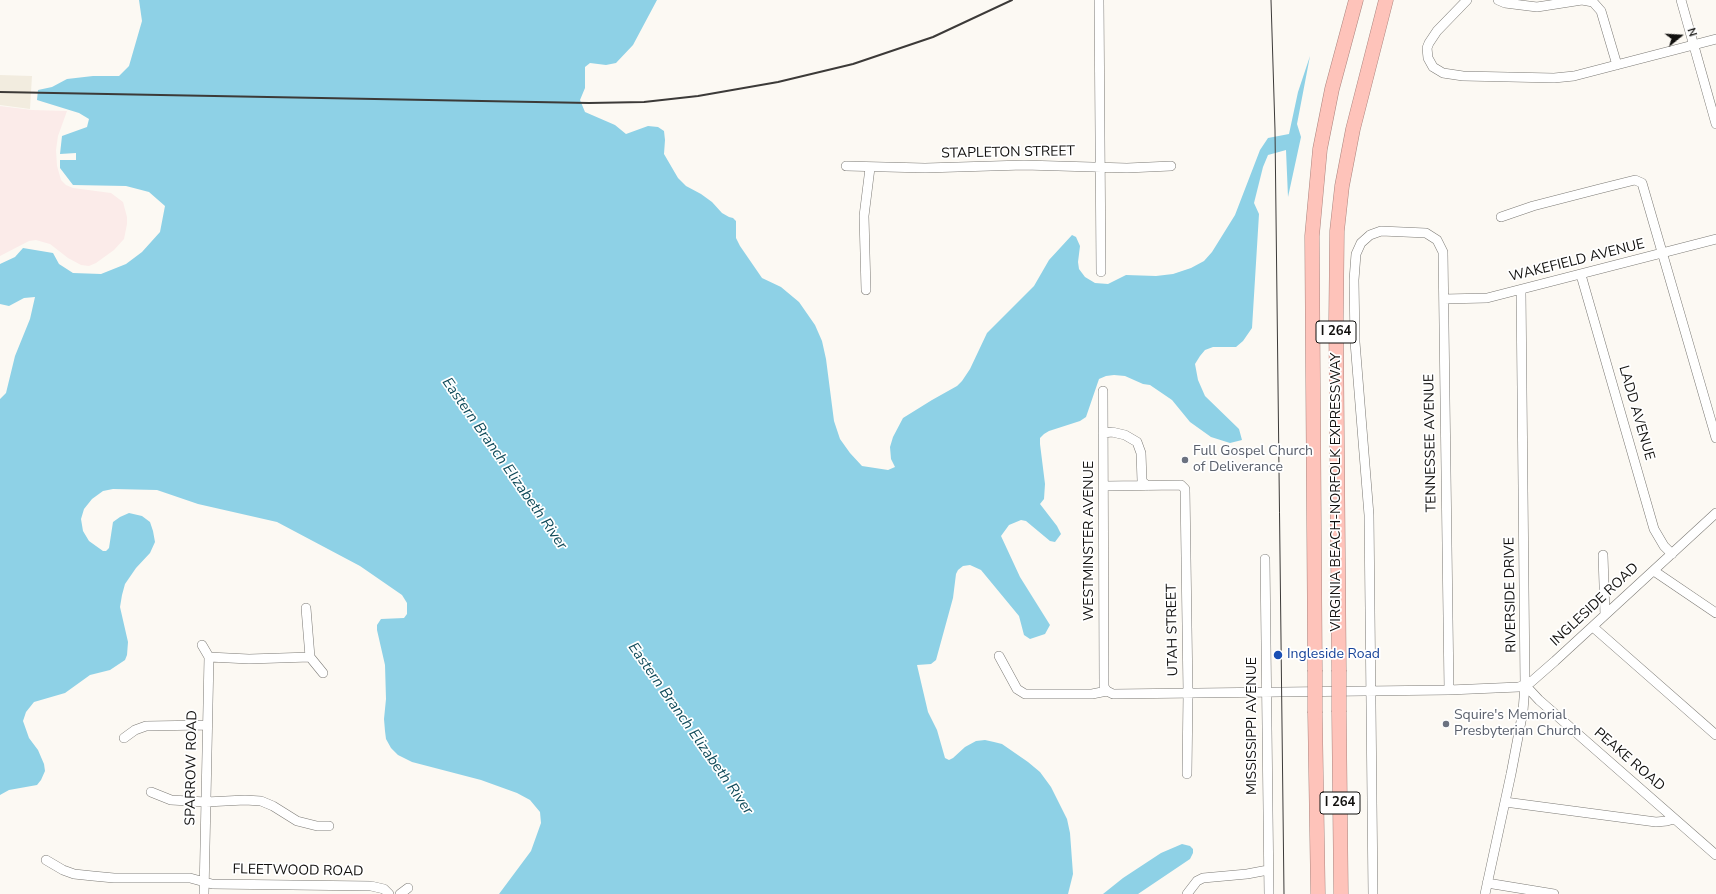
<!DOCTYPE html>
<style>
body{margin:0}
#map{position:relative;width:1716px;height:894px;overflow:hidden;background:#fcf9f3;font-family:"Nunito Sans",sans-serif}
canvas{display:block}
.north{position:absolute;left:1660px;top:16px;width:40px;height:40px;-webkit-text-stroke:3px #fff;paint-order:stroke;rotate:72deg;font-size:11px;font-weight:700;line-height:16px;text-align:center;color:#11100e}
.north::after{content:'';display:block;margin:auto;width:14px;height:18px;background:#11100e;clip-path:polygon(50% 0,100% 100%,50% 72%,0 100%)}
</style>
<div id="map">
<canvas width="1716" height="894"></canvas>
<div class="north">N</div>
</div>
<script>
const context = document.querySelector('canvas').getContext('2d');
context.lineJoin = 'round';
function paint(path, color) { context.fillStyle = color; context.fill(path, 'evenodd'); }
const shape = rows => new Path2D(rows.map(r => 'M' + r).join(''));
function stroke(path, color, width, dash) { context.strokeStyle = color; context.lineWidth = width; context.lineCap = dash ? 'butt' : 'round'; context.setLineDash(dash || []); context.stroke(path); }
function drawText(font, color, halo, rows, align = 'center') {
  context.font = font + ' "Nunito Sans",sans-serif'; context.lineWidth = 3.5; context.setLineDash([]); context.textBaseline = 'middle'; context.strokeStyle = halo; context.fillStyle = color; for (const [text, x, y, turn = 0] of rows) {
    context.save(); context.translate(x, y); context.rotate((+turn || 0) * Math.PI / 180); context.textAlign = isNaN(turn) ? turn : align; if (halo) context.strokeText(text, 0, 0); context.fillText(text, 0, 0); context.restore();
  }
}
paint(shape([
 [0,106,32,110,67,111,58,136,56,150,57,166,61,180,66,185,73,188,111,193,123,202,127,217,127,224,124,239,114,250,96,263,89,266,81,265,68,258,50,244,36,240,29,241,0,256]
]), '#fbebe9');
paint(shape([
 [0,75,32,76,30,109,0,105]
]), '#f2ecdf');
paint(shape([
 [139,0,657,0,633,45,616,63,606,65,590,63,585,67,585,88,580,100,585,112,615,125,626,134,648,126,658,127,664,131,665,140,664,154,678,178,686,186,701,194,712,202,722,213,729,217,733,218,736,221,736,238,740,246,762,278,781,287,799,302,815,325,822,341,826,359,834,421,840,439,850,453,862,466,888,470,895,467,891,459,890,447,893,437,903,418,932,400,957,386,962,381,970,369,987,333,1034,286,1049,260,1072,235,1076,237,1080,246,1078,262,1079,269,1085,277,1095,283,1108,284,1126,275,1156,276,1173,274,1191,268,1204,261,1212,252,1235,215,1260,150,1268,138,1289,134,1298,92,1310,56,1297,124,1301,137,1288,197,1286,150,1268,155,1263,167,1254,203,1259,214,1252,328,1243,341,1236,347,1213,347,1205,350,1200,356,1195,364,1198,380,1205,396,1239,429,1242,440,1230,443,1211,437,1190,422,1172,400,1150,385,1143,384,1125,376,1114,375,1106,376,1099,379,1086,417,1080,421,1049,431,1044,434,1040,438,1040,444,1045,484,1044,499,1040,504,1057,526,1061,534,1055,542,1050,541,1026,521,1021,520,1009,525,1001,536,1020,577,1050,625,1045,634,1030,639,1024,635,1019,616,981,570,970,565,963,566,958,570,956,574,953,598,936,660,931,664,917,665,928,712,937,730,945,758,949,760,953,758,965,747,976,741,985,740,994,742,1002,744,1028,762,1040,772,1051,787,1067,819,1070,833,1073,874,1068,894,499,894,531,851,541,823,540,812,530,800,517,793,481,780,412,762,398,755,391,748,386,739,385,731,384,719,386,699,385,665,377,630,377,625,381,619,404,618,407,614,407,603,402,595,360,566,277,522,198,504,157,490,113,489,103,491,92,499,84,509,81,519,83,531,89,541,103,551,106,551,109,548,113,522,120,517,129,513,142,516,150,522,153,531,155,542,150,553,136,568,125,584,122,595,120,607,128,642,127,655,125,660,110,670,90,675,65,693,34,702,26,712,23,721,29,738,38,750,44,764,45,771,41,780,37,785,9,790,0,795,0,399,6,393,15,356,30,319,35,297,24,298,9,306,0,304,0,264,15,257,23,248,53,253,59,264,73,273,101,274,126,264,142,252,160,232,165,206,149,192,126,186,73,185,60,168,60,160,76,160,76,153,60,154,62,136,87,127,89,119,79,113,37,100,38,90,52,87,67,79,93,76,119,76,129,66,142,21],
 [1182,844,1190,846,1193,849,1193,853,1190,859,1138,894,1103,894,1123,878,1161,853]
]), '#8ed1e6');
const minor = shape([
 [1099,0,1101,272],
 [1467,0,1437,31,1429,43,1427,48,1428,58,1433,67,1443,73,1463,76,1554,78,1574,76,1716,39],
 [1498,0,1505,3,1537,7,1582,0,1593,2,1601,11,1617,65],
 [1681,0,1716,124],
 [846,166,925,168,1024,165,1127,168,1171,166],
 [1501,217,1533,206,1599,189,1635,180,1642,183,1716,438],
 [1581,275,1654,529,1664,546,1672,554],
 [866,290,864,216,870,168],
 [1444,299,1487,298,1716,239],
 [1103,391,1104,687,1107,691],
 [1103,433,1112,432,1125,435,1137,442,1141,453,1142,481,1147,486],
 [1104,486,1181,485,1185,489,1188,693,1187,774],
 [1603,555,1605,615],
 [1265,559,1269,894],
 [1654,571,1716,613],
 [306,608,310,657,323,673],
 [1593,627,1716,735],
 [202,645,209,657,204,894],
 [999,656,1017,689,1025,694,1092,694,1107,691,1113,694,1449,690,1519,687,1531,682,1555,661,1716,513],
 [209,657,249,659,310,657],
 [1525,685,1539,700,1716,855],
 [124,738,135,730,146,726,206,725],
 [151,792,171,800,206,802,245,800,261,801,273,806,297,821,317,826,329,826],
 [1505,802,1656,822,1667,821,1674,819],
 [46,860,63,870,74,874,93,876,114,878,190,878,212,884,371,886,384,889,389,894],
 [1487,883,1554,894],
 [400,894,408,888],
 [1187,894,1197,881,1203,878,1247,874,1268,870],
 [1373,894,1369,515,1355,342,1354,280,1356,254,1361,243,1370,235,1381,231,1426,233,1437,240,1443,252,1449,690],
 [1485,894,1511,774,1523,711,1525,685,1521,291]
]);
const highway = shape([
 [1315,670,1312,236,1320,149,1332,89,1356,0],
 [1339,670,1336,321,1337,231,1342,186,1353,129,1386,0],
 [1339,712,1341,894],
 [1315,713,1318,894]
]);
stroke(minor, '#7c7a75', 10);
stroke(highway, '#ab847e', 15);
stroke(minor, '#fff', 9);
stroke(highway, '#fec3ba', 14);
stroke(shape([
 [1271,0,1275,130,1284,894]
]), '#3c3a38', 1);
stroke(shape([
 [0,92,589,103,644,102,698,96,778,82,853,64,933,37,1012,0]
]), '#3c3a38', 2);
const highwayBridge = shape([
 [1315,670,1315,713],
 [1339,670,1339,712]
]);
stroke(highwayBridge, '#ab847e', 15, []);
stroke(highwayBridge, '#fec3ba', 14);
for (const [x, y, r, color] of [
 [1185,460,4,"#6b7280"],
 [1278,655,5,"#1a4fb4"],
 [1446,724,4,"#6b7280"]
]) { const dot = new Path2D(); dot.arc(x, y, r, 0, 2 * Math.PI); context.fillStyle = color; context.fill(dot); stroke(dot, '#fff', 1.5); }
for (const [x, y, w] of [
 [1336,332,40],
 [1340,803,40]
]) { const box = new Path2D(); box.roundRect(x - w / 2, y - 11, w, 22, 3); context.fillStyle = '#fff'; context.fill(box); stroke(box, '#11100e', 1); }
drawText('bold 13px', '#11100e', null, [
 ["I 264",1336,332],
 ["I 264",1340,803]
]);
drawText('14px', '#11100e', '#fff', [
 ["STAPLETON STREET",1008,153,-1],
 ["WAKEFIELD AVENUE",1577,261,-14],
 ["LADD AVENUE",1636,413,74],
 ["TENNESSEE AVENUE",1431,443,-91],
 ["VIRGINIA BEACH-NORFOLK EXPRESSWAY",1337,492,-90],
 ["WESTMINSTER AVENUE",1090,541,-90],
 ["RIVERSIDE DRIVE",1511,595,-91],
 ["INGLESIDE ROAD",1595,605,-43],
 ["UTAH STREET",1173,630,-91],
 ["MISSISSIPPI AVENUE",1253,726,-90],
 ["PEAKE ROAD",1629,760,41],
 ["SPARROW ROAD",192,768,-89],
 ["FLEETWOOD ROAD",298,871,1]
]);
drawText('14px', '#5b616d', '#fff', [
 ["Full Gospel Church",1193,452],
 ["of Deliverance",1193,468],
 ["Squire's Memorial",1454,716],
 ["Presbyterian Church",1454,732]
], 'left');
drawText('14px', '#164399', '#fff', [
 ["Ingleside Road",1287,655]
], 'left');
drawText('italic 15px', '#104b5a', '#fff', [
 ["Eastern Branch Elizabeth River",504,464,55],
 ["Eastern Branch Elizabeth River",690,729,55]
]);
</script>
